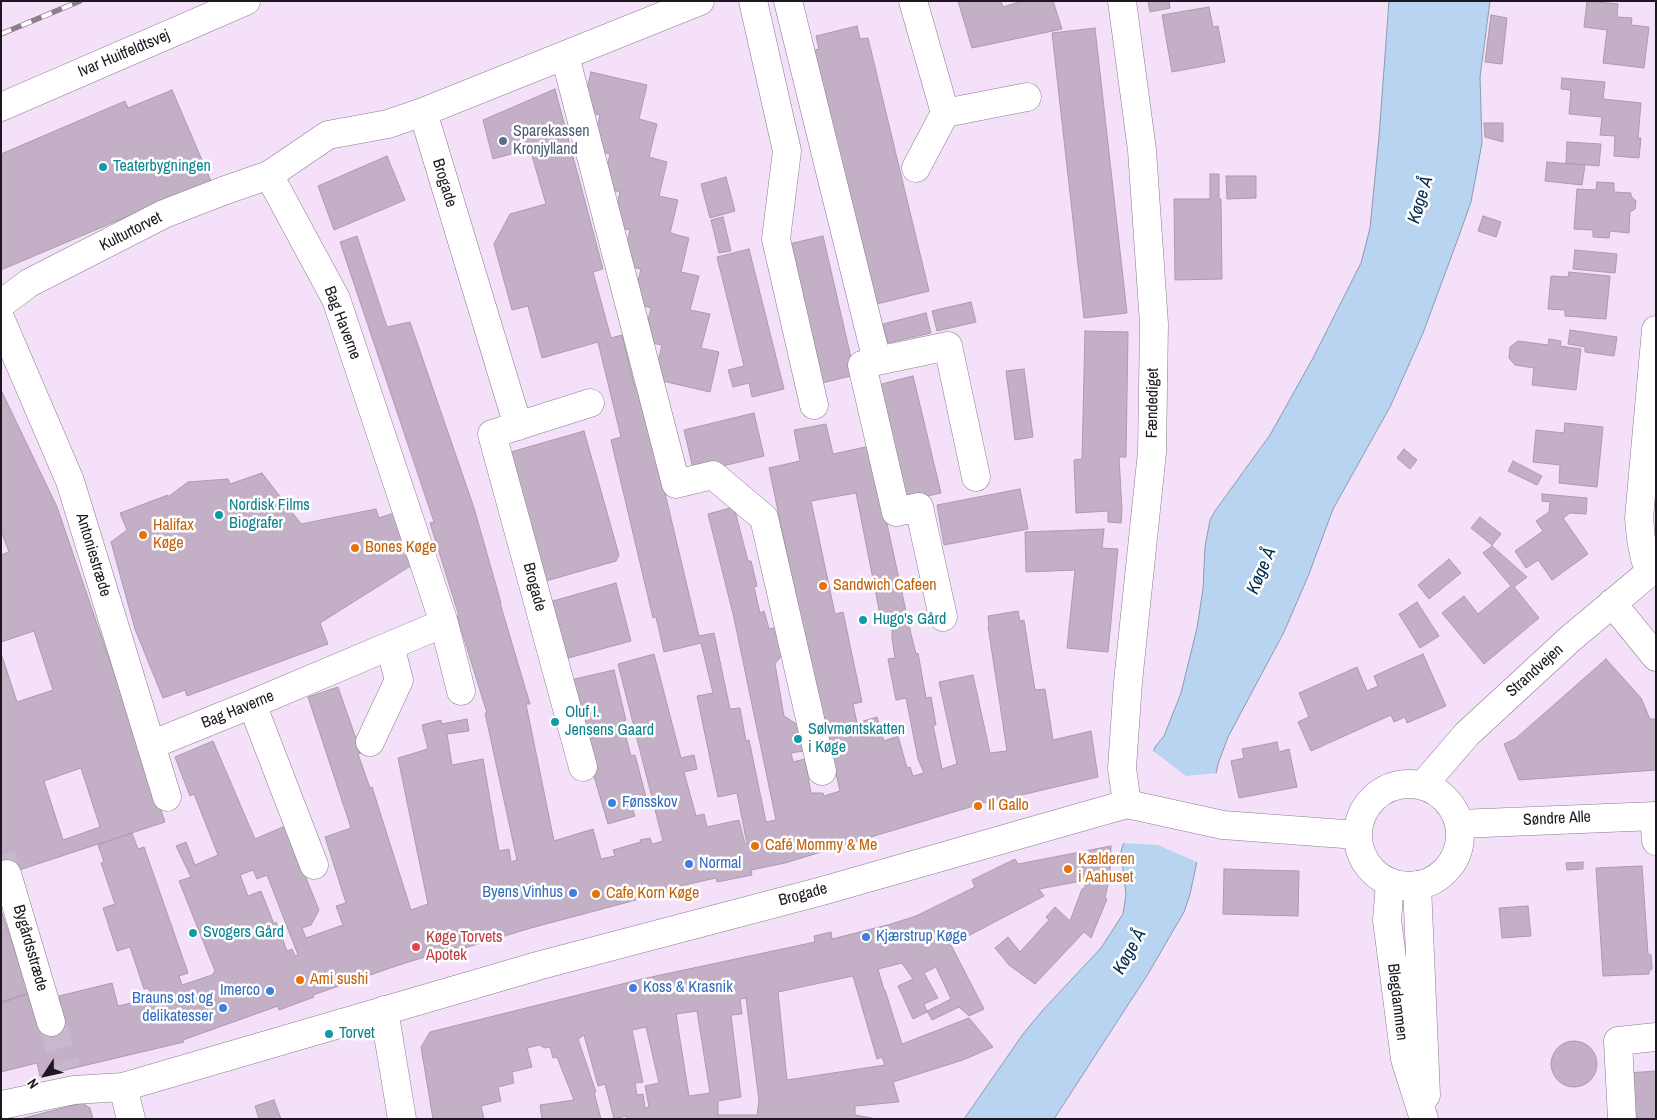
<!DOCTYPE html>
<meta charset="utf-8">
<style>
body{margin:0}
#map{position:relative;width:1657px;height:1120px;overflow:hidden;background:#f4e0f8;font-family:"Archivo Narrow",sans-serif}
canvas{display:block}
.frame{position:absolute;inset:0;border:2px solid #1d171f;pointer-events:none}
.north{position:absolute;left:20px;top:1050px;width:50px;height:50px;-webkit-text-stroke:4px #fff;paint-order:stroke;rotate:235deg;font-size:14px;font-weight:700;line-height:20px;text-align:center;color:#1d171f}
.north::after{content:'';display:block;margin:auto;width:18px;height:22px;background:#1d171f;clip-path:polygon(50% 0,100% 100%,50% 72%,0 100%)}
</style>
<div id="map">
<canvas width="1657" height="1120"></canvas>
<div class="frame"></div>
<div class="north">N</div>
</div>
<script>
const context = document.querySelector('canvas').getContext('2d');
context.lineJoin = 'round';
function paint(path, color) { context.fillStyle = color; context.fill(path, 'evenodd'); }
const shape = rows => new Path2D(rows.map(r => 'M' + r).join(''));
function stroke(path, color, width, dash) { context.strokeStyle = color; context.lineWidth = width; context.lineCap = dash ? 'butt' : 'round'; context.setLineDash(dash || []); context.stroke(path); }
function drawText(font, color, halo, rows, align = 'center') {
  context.font = font + ' "Archivo Narrow",sans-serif'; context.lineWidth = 5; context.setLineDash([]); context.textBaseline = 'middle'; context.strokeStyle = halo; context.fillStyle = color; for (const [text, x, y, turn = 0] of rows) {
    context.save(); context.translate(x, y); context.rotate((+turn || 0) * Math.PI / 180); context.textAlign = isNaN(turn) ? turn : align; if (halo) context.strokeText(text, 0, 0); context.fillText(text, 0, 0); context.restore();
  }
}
const water = shape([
 [1389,1,1490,1,1480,77,1482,143,1471,202,1456,244,1423,333,1390,407,1333,509,1309,574,1284,632,1228,737,1218,764,1190,894,1184,912,1148,974,1054,1119,964,1119,1023,1034,1042,1011,1101,948,1123,914,1126,895,1121,851,1155,747,1164,736,1181,693,1197,628,1203,589,1205,547,1210,520,1215,511,1270,435,1313,358,1361,263,1370,228,1379,137,1389,1]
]);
paint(water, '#b8d4f1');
stroke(water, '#8a9bb2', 1);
paint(shape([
 [1152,750,1186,776,1218,773,1199,863,1158,845,1121,843]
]), '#f4e0f8');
const building = shape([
 [958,1,1001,1,1003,7,1022,1,1053,1,1062,29,972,48,958,1],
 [1148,1,1169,1,1170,8,1150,12,1148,1],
 [1587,1,1618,4,1617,17,1632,18,1631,25,1649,27,1644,68,1603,63,1607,30,1584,27,1587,1],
 [1209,7,1213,27,1218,26,1225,62,1172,72,1162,15,1209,7],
 [1491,15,1507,18,1502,64,1485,62,1491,15],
 [857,26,860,39,868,38,929,291,873,305,812,51,819,49,816,36,857,26],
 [1095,28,1127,313,1084,318,1052,33,1095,28],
 [591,72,647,85,639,119,657,124,649,157,667,162,659,196,678,200,670,233,689,238,681,272,699,276,690,310,710,314,701,348,719,352,710,392,654,379,662,345,643,341,651,308,633,303,641,269,622,265,630,230,612,226,620,192,602,187,610,154,592,150,600,115,582,111,591,72],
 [1562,78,1605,82,1603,99,1641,103,1638,138,1641,138,1639,158,1614,156,1615,136,1600,135,1602,117,1569,114,1571,90,1561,89,1562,78],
 [555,89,603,269,593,272,611,338,622,335,635,388,638,387,650,430,699,636,714,633,730,709,740,708,746,741,749,740,766,822,776,820,734,618,708,514,734,507,748,561,751,561,757,586,754,587,760,613,764,611,769,629,777,627,784,652,775,664,784,716,798,725,803,751,791,753,793,762,805,759,811,793,823,793,824,796,840,791,801,621,769,468,800,461,794,430,826,424,833,454,870,446,911,634,916,654,918,653,926,698,931,697,936,725,933,725,942,769,957,764,939,682,973,675,990,753,1007,751,988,626,989,626,988,616,1018,611,1020,621,1024,620,1035,690,1045,689,1053,740,1091,731,1098,777,1000,800,1000,798,785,863,751,870,752,875,717,882,716,878,676,887,677,889,531,928,458,950,457,947,396,966,313,995,314,997,279,1010,278,1006,183,1040,184,1042,40,1076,37,1063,1,1072,1,1003,28,994,31,1004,35,1004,63,1020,59,996,112,983,118,1006,152,998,148,988,144,989,130,947,117,951,103,908,115,904,101,863,104,862,98,845,132,833,138,849,144,847,188,973,179,976,182,985,212,975,215,971,179,881,191,877,176,846,186,842,195,865,218,855,194,794,190,796,175,757,213,741,255,839,285,826,319,910,311,925,302,928,306,938,343,925,336,906,346,903,325,837,351,828,308,697,338,687,361,753,358,754,370,788,372,787,411,910,428,904,398,758,428,749,422,725,441,720,442,724,467,719,469,731,447,734,452,765,483,759,499,851,509,849,511,862,517,860,485,713,487,713,457,616,459,616,430,523,434,522,340,242,357,236,387,327,410,322,474,508,501,603,500,603,530,704,526,704,554,841,593,829,601,859,615,856,613,850,641,842,640,840,650,838,652,844,663,841,618,664,654,654,681,758,694,755,697,769,684,772,696,816,704,814,707,827,739,820,745,844,747,844,737,793,718,797,697,696,713,693,701,643,664,652,656,617,653,618,611,440,621,437,598,342,542,358,528,306,512,310,494,244,510,214,546,204,530,149,493,159,483,120,555,89],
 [856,493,882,625,893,623,894,629,892,630,892,638,895,658,888,659,896,700,906,698,918,759,924,773,913,776,910,767,907,768,898,736,884,741,877,717,857,723,853,704,862,702,843,612,835,614,811,501,856,493],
 [253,870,257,879,267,875,298,955,295,956,292,949,287,951,276,922,274,924,261,891,248,896,240,875,253,870],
 [172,90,211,181,1,270,1,154,125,101,128,108,172,90],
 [1484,123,1503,123,1503,142,1485,137,1484,123],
 [1567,142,1601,144,1599,166,1566,163,1567,142],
 [387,156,405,200,334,230,318,186,387,156],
 [1547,162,1585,165,1582,185,1545,181,1547,162],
 [1210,174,1219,174,1219,199,1221,199,1222,279,1175,280,1174,199,1210,199,1210,174],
 [1226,176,1256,176,1256,198,1227,199,1226,176],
 [726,177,735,211,710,218,701,184,726,177],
 [1597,182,1614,183,1614,192,1631,193,1631,196,1636,201,1635,209,1630,212,1629,233,1610,231,1609,238,1593,237,1593,230,1574,229,1577,189,1596,190,1597,182],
 [1483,216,1501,222,1496,237,1478,231,1483,216],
 [723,217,731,251,719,253,711,220,723,217],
 [823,236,855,375,822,383,789,244,823,236],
 [749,249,784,389,752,397,749,383,733,387,728,370,744,366,717,257,749,249],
 [1575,250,1617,254,1615,273,1573,269,1575,250],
 [1569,272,1610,276,1606,319,1565,316,1565,310,1548,309,1551,276,1568,277,1569,272],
 [971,302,976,322,937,331,932,311,971,302],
 [926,313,931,333,888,343,883,324,926,313],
 [1570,330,1617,337,1614,356,1585,352,1585,347,1568,344,1570,330],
 [1085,331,1128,332,1126,457,1119,457,1122,510,1121,523,1108,522,1108,511,1076,513,1074,460,1082,459,1085,331],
 [1549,339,1561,341,1560,346,1581,349,1576,390,1532,385,1534,368,1515,365,1509,358,1510,347,1518,341,1548,345,1549,339],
 [1024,369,1033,437,1015,440,1006,371,1024,369],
 [913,376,941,493,902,502,874,386,913,376],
 [1,390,57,507,165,822,1,876,1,653,17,702,53,690,34,631,1,642,1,555,9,552,1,531,1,390],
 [81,768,100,827,63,840,44,781,81,768],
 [754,413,764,456,694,473,684,430,754,413],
 [1565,423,1603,427,1597,487,1559,483,1560,465,1533,462,1536,430,1564,433,1565,423],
 [584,431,619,555,616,561,539,583,504,454,584,431],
 [1404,449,1417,460,1410,469,1397,458,1404,449],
 [1513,461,1542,476,1537,485,1508,471,1513,461],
 [262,473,301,524,376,509,379,518,394,513,412,565,320,623,328,644,187,696,185,690,163,698,135,629,111,542,127,530,120,513,168,495,168,497,188,482,228,479,230,484,262,473],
 [1020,489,1028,529,944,545,937,505,1020,489],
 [1542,494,1587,498,1586,514,1570,513,1563,518,1588,554,1552,580,1538,560,1526,568,1515,551,1543,531,1536,521,1549,512,1550,502,1542,501,1542,494],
 [1480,517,1501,534,1492,545,1471,528,1480,517],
 [1104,529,1102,548,1118,549,1108,652,1067,648,1075,570,1026,572,1025,532,1104,529],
 [1492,546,1527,577,1514,587,1539,618,1484,664,1442,613,1464,596,1478,614,1511,586,1483,553,1492,546],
 [1449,559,1461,573,1429,599,1418,585,1449,559],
 [616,583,631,641,561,660,546,603,616,583],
 [1417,602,1439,636,1420,648,1399,614,1417,602],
 [1423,654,1446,706,1407,723,1405,717,1394,722,1391,715,1311,751,1298,722,1309,717,1299,693,1357,667,1367,691,1378,686,1374,676,1423,654],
 [1606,659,1641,698,1650,719,1656,719,1656,770,1519,780,1504,744,1515,739,1606,659],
 [614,670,626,720,622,722,631,756,635,755,646,797,630,801,635,816,608,824,566,681,614,670],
 [1277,742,1279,752,1289,749,1297,787,1239,798,1231,761,1244,758,1242,749,1277,742],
 [1111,846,1110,876,1105,898,1107,899,1091,938,1084,932,1035,984,1009,965,995,948,1008,937,1020,952,1049,920,1046,917,1055,907,1070,921,1082,889,1084,889,1087,880,1039,889,1044,896,951,945,984,1009,969,1016,959,1007,932,1020,927,1011,951,999,936,967,924,973,938,998,924,1004,927,1012,913,1019,898,986,913,979,902,963,878,969,884,990,885,990,902,1044,969,1018,993,1047,963,1060,893,1082,899,1102,855,1106,855,1115,877,1119,627,1119,626,1116,614,1119,605,1084,598,1086,584,1035,578,1039,596,1092,594,1092,601,1119,542,1119,540,1105,574,1100,557,1057,553,1058,550,1047,545,1048,539,1045,527,1048,532,1067,512,1072,514,1083,498,1087,501,1101,481,1106,484,1119,433,1119,421,1047,430,1032,642,979,815,942,814,936,831,932,832,939,891,924,916,916,975,887,972,880,1015,859,1018,864,1111,846],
 [853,976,877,1059,882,1057,885,1065,787,1080,778,992,853,976],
 [746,998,759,1101,757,1115,718,1115,718,1101,741,1097,731,1015,742,1014,740,999,746,998],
 [697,1011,710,1093,689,1096,676,1014,697,1011],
 [646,1027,659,1083,645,1086,649,1107,645,1108,643,1094,637,1095,635,1083,643,1082,632,1030,646,1027],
 [1583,862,1583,869,1567,870,1566,863,1583,862],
 [1642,866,1648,954,1651,955,1652,969,1649,971,1649,974,1603,976,1596,868,1642,866],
 [1224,869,1299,871,1298,916,1223,914,1224,869],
 [1528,906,1531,936,1502,938,1499,908,1528,906],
 [1,910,29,993,1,1002,1,910],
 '1551 1064a23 23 0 1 1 46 0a23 23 0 1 1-46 0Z',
 [1656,1071,1656,1119,1631,1119,1628,1073,1656,1071],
 [274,1100,281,1119,259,1119,255,1106,274,1100],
 [82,1103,90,1108,93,1119,20,1119,82,1103]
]);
paint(building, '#c3b0c7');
stroke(building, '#ac9ab0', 1);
stroke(shape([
 [1,855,7,874],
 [51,1022,67,1069]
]), '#c9b8cd', 28, [28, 14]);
const minor = shape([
 [753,1,787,151,776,239,814,405],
 [788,1,877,361,948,346,976,477],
 [913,1,945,113,916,168],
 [1122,1,1142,150,1154,324,1152,452,1128,682,1122,768,1127,804],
 [565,56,676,484,713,475,764,518,822,771],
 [1,107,246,1],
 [423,112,518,426],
 [945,113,1027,97],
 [1,304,29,283,164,214,223,191,269,175],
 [1,320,70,481,167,797],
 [877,361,862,365,896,512,919,507,943,617],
 [1652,570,1645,559,1641,539,1639,518,1656,330],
 [1612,603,1656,657],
 [444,623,461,691],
 [252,704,314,865],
 [370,742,399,680,390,646],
 [151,745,252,704,444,623,336,299,269,175,328,135,388,124,423,112,700,1],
 [583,767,492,434,590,403],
 '1358 835a51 51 0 1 1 102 0a51 51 0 1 1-102 0Z',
 [1423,785,1467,734,1571,638,1656,567],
 [1654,816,1656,841],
 [1459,824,1656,816],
 [7,874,51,1022],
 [1390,882,1387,920,1405,1059,1424,1119],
 [1417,885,1426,1095],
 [384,1010,402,1119],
 [1,1105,74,1090,123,1087],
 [131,1119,123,1087,541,965,822,891,1127,804,1223,825,1357,835],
 [1622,1119,1618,1041,1656,1037]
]);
stroke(minor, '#8b7a8f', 29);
stroke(minor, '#fff', 28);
const rail = shape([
 [1,34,80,1]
]);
stroke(rail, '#8c7e8f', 5.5);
stroke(rail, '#fff', 4, [11]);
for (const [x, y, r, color] of [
 [503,141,5,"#5c6f8a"],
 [103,167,5,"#0f9aa8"],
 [219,515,5,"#0f9aa8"],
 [143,535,5,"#e8710a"],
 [355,548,5,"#e8710a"],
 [823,586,5,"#e8710a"],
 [863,620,5,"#0f9aa8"],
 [555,722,5,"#0f9aa8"],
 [798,739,5,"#0f9aa8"],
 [612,803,5,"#3f7fe0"],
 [978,806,5,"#e8710a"],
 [755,846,5,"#e8710a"],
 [689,864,5,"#3f7fe0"],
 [1068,869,5,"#e8710a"],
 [573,893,5,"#3f7fe0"],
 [596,894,5,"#e8710a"],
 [193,933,5,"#0f9aa8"],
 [866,937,5,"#3f7fe0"],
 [416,947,5,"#e0444e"],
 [300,980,5,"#e8710a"],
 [633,988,5,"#3f7fe0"],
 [270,991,5,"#3f7fe0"],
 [223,1008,5,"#3f7fe0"],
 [329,1034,5,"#0f9aa8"]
]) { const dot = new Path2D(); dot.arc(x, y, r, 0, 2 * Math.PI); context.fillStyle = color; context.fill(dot); stroke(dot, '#fff', 2); }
drawText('16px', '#1d171f', '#fff', [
 ["Ivar Huitfeldtsvej",124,54,-23],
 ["Brogade",444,183,73],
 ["Kulturtorvet",131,232,-27],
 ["Bag Haverne",342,323,69],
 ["Fændediget",1153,403,-89],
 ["Antoniestræde",93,555,73],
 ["Brogade",534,587,75],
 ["Strandvejen",1535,671,-42],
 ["Bag Haverne",238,710,-22],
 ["Søndre Alle",1557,819,-3],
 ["Brogade",803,895,-15],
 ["Bygårdsstræde",30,948,74],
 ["Blegdammen",1397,1002,83]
]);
drawText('16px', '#4e5e75', '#fff', [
 ["Sparekassen",513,132],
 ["Kronjylland",513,150]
], 'left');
drawText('16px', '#0d838f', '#fff', [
 ["Teaterbygningen",113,167],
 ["Nordisk Films",229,506],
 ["Biografer",229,524],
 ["Hugo's Gård",873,620],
 ["Oluf I.",565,713],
 ["Jensens Gaard",565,731],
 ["Sølvmøntskatten",808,730],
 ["i Køge",808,748],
 ["Svogers Gård",203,933],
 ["Torvet",339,1034]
], 'left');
drawText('16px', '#c56008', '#fff', [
 ["Halifax",153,526],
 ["Køge",153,544],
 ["Bones Køge",365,548],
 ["Sandwich Cafeen",833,586],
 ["Il Gallo",988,806],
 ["Café Mommy & Me",765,846],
 ["Kælderen",1078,860],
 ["i Aahuset",1078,878],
 ["Cafe Korn Køge",606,894],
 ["Ami sushi",310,980]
], 'left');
drawText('16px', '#366cbe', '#fff', [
 ["Fønsskov",622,803],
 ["Normal",699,864],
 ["Byens Vinhus",563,893,"right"],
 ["Kjærstrup Køge",876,937],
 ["Koss & Krasnik",643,988],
 ["Imerco",260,991,"right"],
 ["Brauns ost og",213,999,"right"],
 ["delikatesser",213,1017,"right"]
], 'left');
drawText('16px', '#be3a42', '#fff', [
 ["Køge Torvets",426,938],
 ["Apotek",426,956]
], 'left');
drawText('italic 18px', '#002a4f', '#fff', [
 ["Køge Å",1421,200,-73],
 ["Køge Å",1262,571,-67],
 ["Køge Å",1130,952,-61]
]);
</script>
